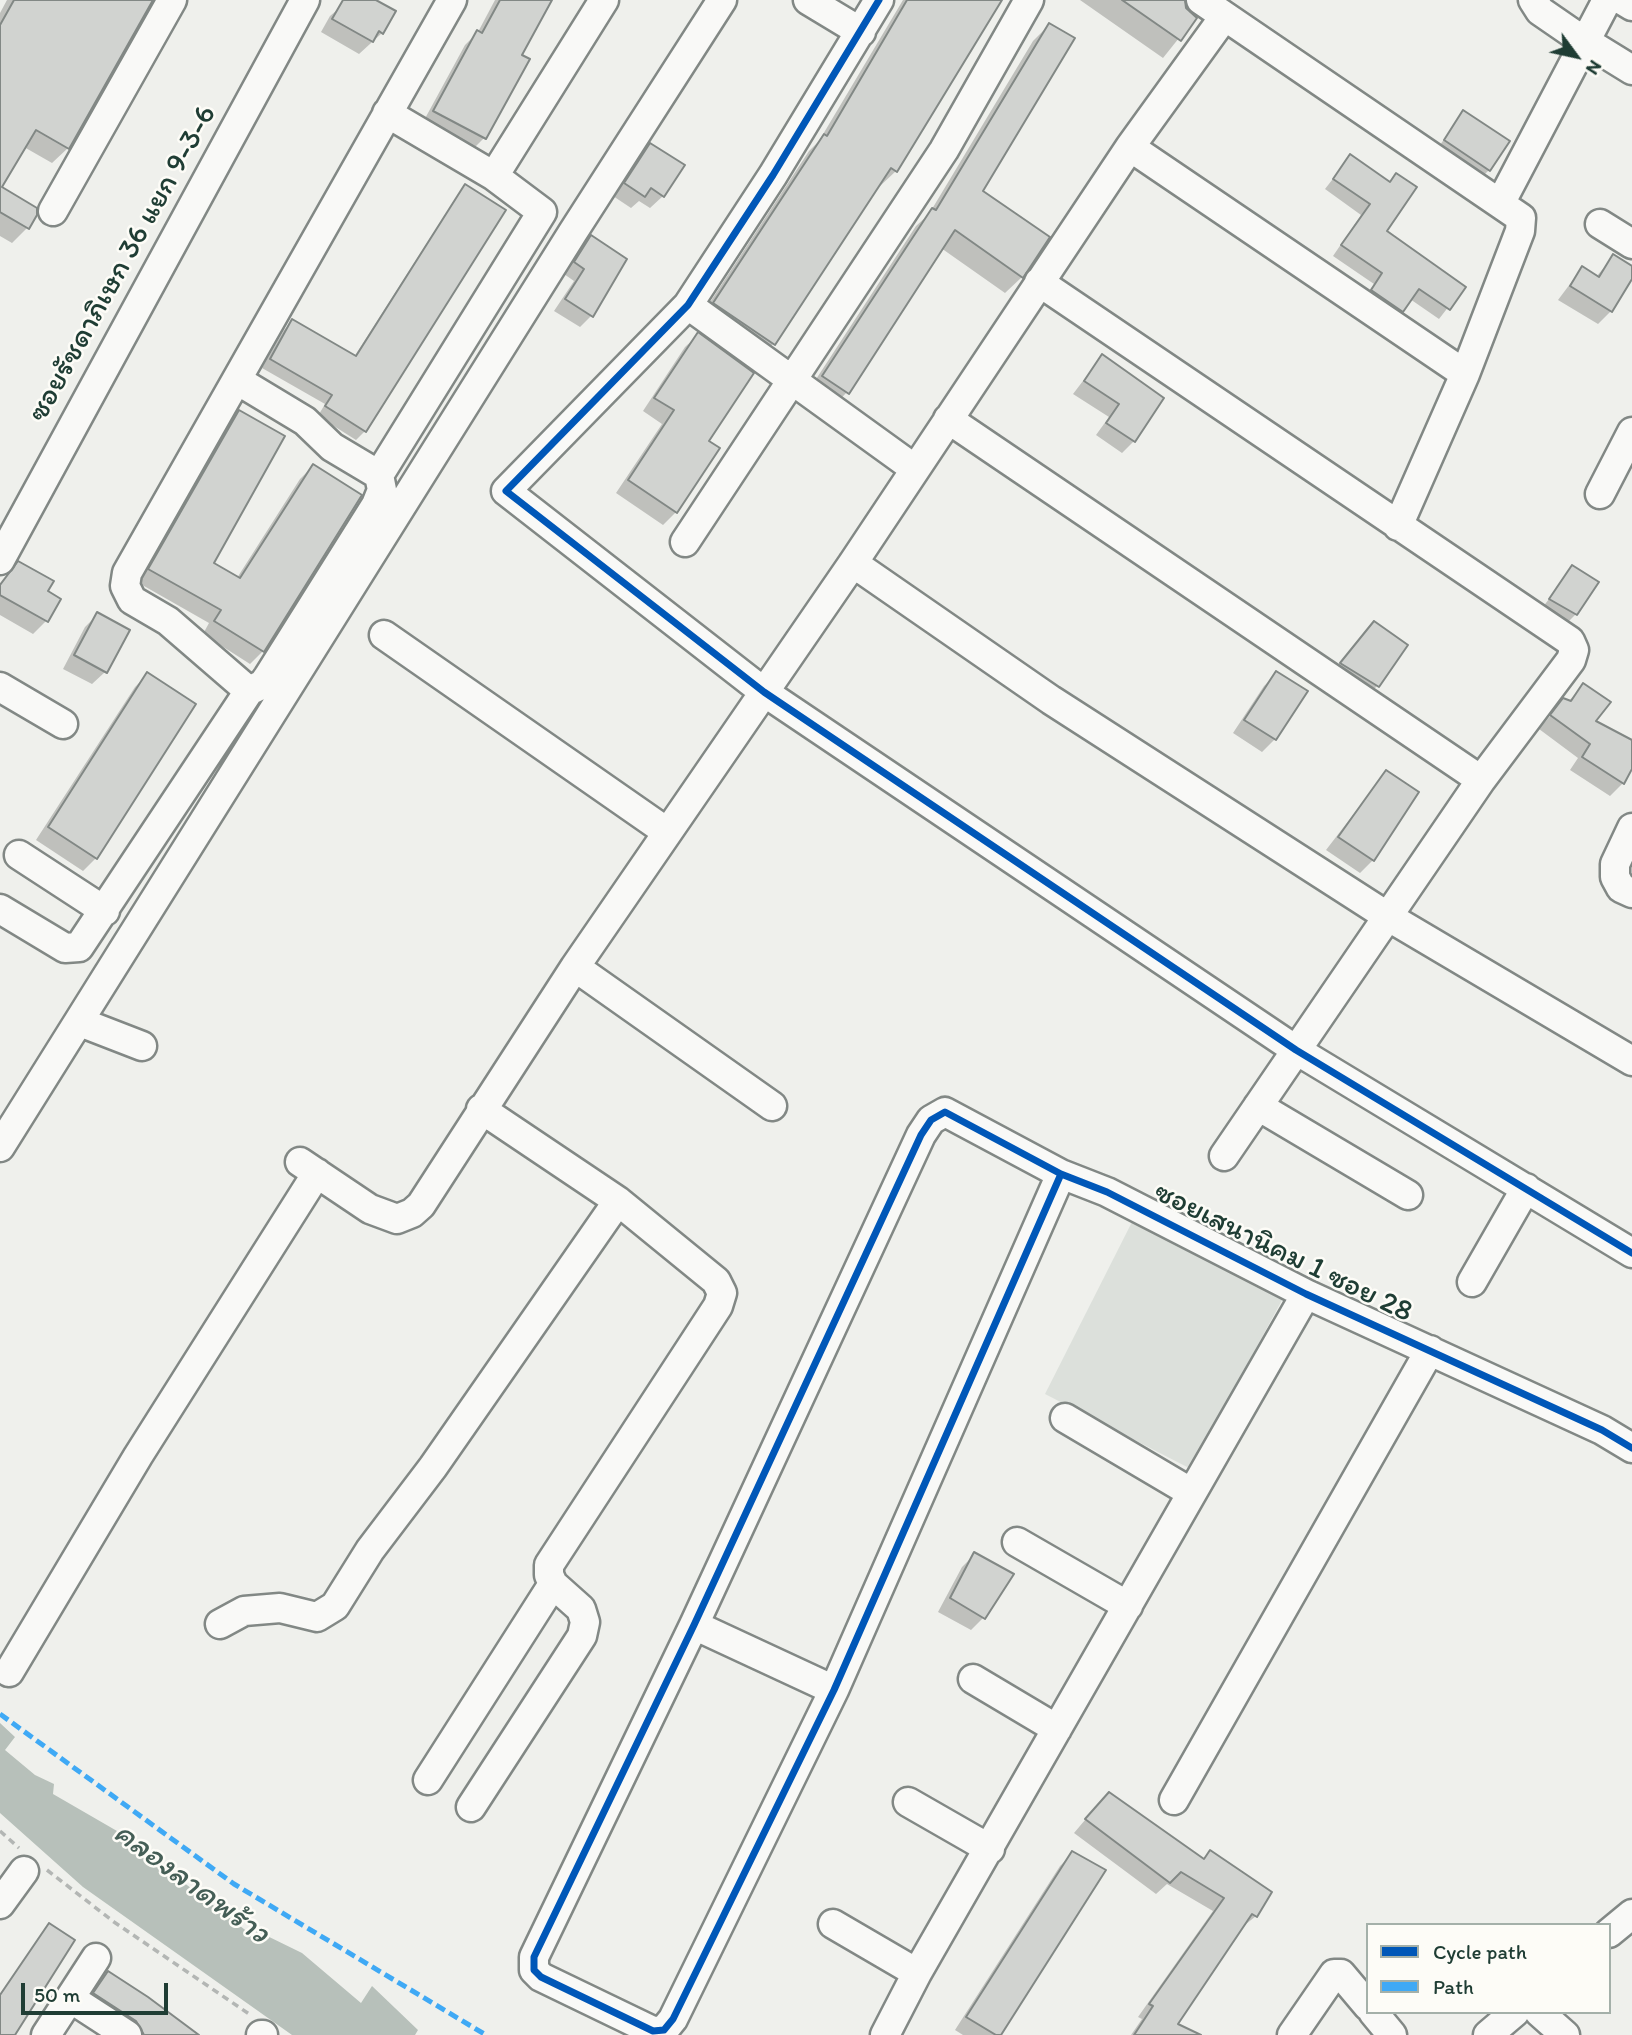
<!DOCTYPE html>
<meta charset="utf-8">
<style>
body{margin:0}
#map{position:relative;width:1632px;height:2035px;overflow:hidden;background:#eff0ec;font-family:Itim,sans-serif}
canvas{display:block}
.legend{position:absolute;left:1366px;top:1923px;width:245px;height:91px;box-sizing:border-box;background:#fdfcf7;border:2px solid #a4b0a9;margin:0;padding:9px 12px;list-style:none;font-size:21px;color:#1f3d34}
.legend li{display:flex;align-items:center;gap:14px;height:35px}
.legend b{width:35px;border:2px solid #a4b0a9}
.north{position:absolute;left:1541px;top:21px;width:70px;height:70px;-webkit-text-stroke:5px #fdfcf7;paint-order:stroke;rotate:123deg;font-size:19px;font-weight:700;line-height:28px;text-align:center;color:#1f3d34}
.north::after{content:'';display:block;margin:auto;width:24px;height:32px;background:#1f3d34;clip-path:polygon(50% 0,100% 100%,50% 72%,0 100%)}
.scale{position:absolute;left:21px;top:1983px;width:147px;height:32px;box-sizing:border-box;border:4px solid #1f3d34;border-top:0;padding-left:9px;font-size:21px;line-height:24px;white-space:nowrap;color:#1f3d34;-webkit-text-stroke:5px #fdfcf7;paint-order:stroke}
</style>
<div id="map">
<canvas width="1632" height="2035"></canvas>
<ul class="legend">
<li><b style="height:9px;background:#0057b8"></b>Cycle path</li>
<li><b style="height:9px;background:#3fa9f5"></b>Path</li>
</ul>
<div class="north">N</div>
<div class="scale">50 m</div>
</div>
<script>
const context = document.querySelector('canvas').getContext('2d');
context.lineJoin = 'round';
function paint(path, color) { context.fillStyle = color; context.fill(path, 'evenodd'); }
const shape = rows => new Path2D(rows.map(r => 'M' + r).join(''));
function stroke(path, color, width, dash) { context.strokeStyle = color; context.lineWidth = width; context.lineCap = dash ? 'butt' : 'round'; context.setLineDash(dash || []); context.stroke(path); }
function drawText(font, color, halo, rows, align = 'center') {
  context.font = font + ' Itim,"Playpen Sans Thai",sans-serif'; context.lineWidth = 5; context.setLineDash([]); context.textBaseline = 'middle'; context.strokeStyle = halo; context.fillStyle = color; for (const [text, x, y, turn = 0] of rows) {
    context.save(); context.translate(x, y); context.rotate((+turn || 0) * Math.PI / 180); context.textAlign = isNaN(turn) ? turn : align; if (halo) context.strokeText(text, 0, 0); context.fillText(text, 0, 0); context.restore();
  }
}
paint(shape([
 [1133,1220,1282,1300,1191,1469,1045,1394]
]), '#dce0db');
paint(shape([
 [0,1723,15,1737,5,1750,35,1775,54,1784,53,1794,117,1831,253,1936,257,1931,302,1953,361,2003,372,1986,418,2030,415,2035,292,2035,83,1887,0,1813]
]), '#b7c0ba');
paint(shape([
 [7,0,152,0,68,148,52,163,24,147,0,187,0,13],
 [349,0,373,0,382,33,359,54,321,32,330,16],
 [495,0,549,0,519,56,527,60,484,138,471,151,422,124,465,45,478,32],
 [903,0,994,0,896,171,880,186,878,185,773,344,758,359,699,319,809,151,819,141],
 [1080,0,1183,0,1185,9,1195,18,1163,58],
 [1049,25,980,191,1022,277,1005,293,941,248,847,392,831,409,807,393,916,226,929,214,1033,41],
 [1464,112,1489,170,1481,178,1437,149],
 [650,145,663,196,650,208,639,201,631,208,613,196,638,158],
 [1350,157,1389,183,1396,176,1385,232,1463,288,1439,319,1410,299,1392,320,1362,301,1374,284,1333,256,1361,215,1325,189],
 [466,187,365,431,356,440,318,416,325,404,262,368,284,330,293,321,354,357,457,196],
 [0,188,27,228,12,243,0,236],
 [591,238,591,316,580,327,554,311,574,281,564,274],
 [1613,257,1632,268,1632,276,1611,311,1598,324,1558,300,1582,268,1596,277],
 [698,335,707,441,676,512,663,525,616,493,662,424,643,411,685,347],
 [1102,356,1134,441,1122,453,1096,435,1109,417,1073,394],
 [239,412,211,563,237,578,300,479,313,466,263,651,250,664,203,634,209,623,137,582,226,425],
 [19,563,46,592,58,599,46,621,33,634,0,615,0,584],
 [1572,568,1576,614,1568,622,1543,607],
 [97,615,105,672,92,684,63,669,85,627],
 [1374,623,1377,686,1364,699,1328,677],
 [1277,673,1306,692,1275,739,1262,752,1233,733,1264,686],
 [147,675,96,858,83,871,36,840,135,687],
 [1583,685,1593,722,1632,742,1632,765,1623,783,1610,796,1570,770,1578,758,1539,729,1564,700,1568,702],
 [1386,772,1373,860,1360,873,1326,850],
 [975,1554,984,1617,971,1630,938,1612,962,1567],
 [1096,1807,1202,1860,1210,1852,1256,1916,1241,1928,1175,2025,1183,2035,1131,2035,1142,2019,1138,2017,1213,1911,1167,1884,1156,1894,1074,1833],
 [1073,1853,999,2035,963,2035,955,2030,1060,1866],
 [49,1925,11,2035,0,2035,0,1995],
 [108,1973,195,2035,127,2035,83,2005]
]), '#0003');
const building = shape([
 [14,0,153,0,69,149,36,130,2,187,37,208,37,215,29,229,0,212,0,25,14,0],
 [343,0,376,0,396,11,383,34,379,31,373,42,332,19,343,0],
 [500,0,552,0,522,55,530,59,486,139,433,111,477,30,482,33,500,0],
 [907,0,1002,0,897,172,891,168,775,345,713,303,824,134,827,136,907,0],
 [1122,0,1185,0,1186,8,1197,18,1181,41,1122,0],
 [1049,23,1075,38,983,191,1050,237,1023,278,955,230,849,394,822,376,932,208,936,210,1049,23],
 [1463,110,1510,141,1490,171,1444,140,1463,110],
 [650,143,685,165,664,197,651,188,645,197,624,183,650,143],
 [1350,154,1390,182,1396,173,1417,187,1387,231,1466,287,1450,310,1419,289,1403,312,1371,290,1382,273,1341,245,1370,204,1333,179,1350,154],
 [465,184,506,210,366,432,325,406,332,395,270,359,292,319,356,356,465,184],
 [591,235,627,259,593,317,565,299,584,269,574,262,591,235],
 [1613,254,1632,266,1632,279,1612,312,1570,286,1582,266,1599,277,1613,254],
 [698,332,754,373,709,441,720,448,677,513,628,480,674,410,654,398,698,332],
 [1102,354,1164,398,1135,442,1106,423,1119,404,1084,381,1102,354],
 [239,410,285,436,214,563,240,578,313,464,362,495,264,652,214,621,221,610,148,569,239,410],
 [18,561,54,581,48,591,61,599,48,622,0,595,0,585,18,561],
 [1572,565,1599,582,1577,615,1549,599,1572,565],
 [97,612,130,630,107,673,74,655,97,612],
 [1374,621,1408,645,1379,687,1340,663,1374,621],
 [1276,671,1308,691,1276,740,1244,720,1276,671],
 [147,672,196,704,97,859,48,827,147,672],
 [1583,683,1611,702,1596,721,1632,740,1632,769,1624,784,1582,757,1590,744,1550,715,1563,698,1571,701,1583,683],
 [1386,770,1419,792,1374,861,1338,837,1386,770],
 [974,1552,1014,1574,985,1619,950,1598,974,1552],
 [1109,1792,1204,1859,1210,1850,1272,1892,1257,1917,1252,1914,1178,2024,1201,2035,1134,2035,1153,2006,1149,2004,1224,1898,1181,1872,1170,1883,1085,1819,1109,1792],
 [1072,1851,1106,1870,1001,2035,996,2035,966,2017,1072,1851],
 [49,1923,75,1940,15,2035,0,2035,0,1995,49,1923],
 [108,1971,148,1997,199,2035,144,2035,136,2021,93,1993,108,1971]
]);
paint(building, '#d1d3d0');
stroke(building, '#828885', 2);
const minor = shape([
 [808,0,861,32],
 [879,0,773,175,688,305,506,491,764,692,1296,1050,1632,1253],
 [1201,0,1521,218,1520,231,1465,374,1398,526],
 [1533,0,1540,11,1572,33,1632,70],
 [1622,0,1632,6],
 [387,113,494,176,604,0],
 [1130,147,1465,374],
 [1501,202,1607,0],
 [53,211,172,0],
 [1600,224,1632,244],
 [1039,282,1570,641,1574,650,1571,660,1481,780,1224,1156],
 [688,305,915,469],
 [237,380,305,421,332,447,379,475],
 [948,419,1481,780],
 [1600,494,1632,432],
 [685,542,944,150,1029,0],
 [0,560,305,0],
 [853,563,1051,700,1387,916,1632,1061],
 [384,635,667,832],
 [0,687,63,724],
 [249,691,168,621,132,600,125,586,127,573,452,0],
 [1632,828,1615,864,1615,877,1621,888,1632,893],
 [19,855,105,911],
 [0,909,65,948,79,947,249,691,263,684,268,677,376,505,382,490,379,475,542,212,494,176],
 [575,967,772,1106],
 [80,1022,142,1046],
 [1258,1106,1408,1195],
 [0,1147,573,232,722,0],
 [300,1162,370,1209,397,1219,412,1213,421,1205,575,967,853,563,1130,147,1224,17],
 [1061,1174,834,1690,673,2019,664,2030,653,2031,541,1977,534,1970,534,1957,694,1625,921,1135,931,1120,945,1112,1061,1174,1107,1192,1306,1294,1602,1430,1632,1448],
 [1472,1282,1526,1188],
 [1065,1418,1192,1493],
 [1017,1542,1128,1606],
 [220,1624,244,1611,280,1608,317,1617,335,1606,370,1550,433,1467,618,1201],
 [694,1625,834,1690],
 [9,1672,138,1456,317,1173],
 [973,1679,1057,1729],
 [428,1780,553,1584],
 [1174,1800,1430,1350],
 [908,1802,990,1849],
 [471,1807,582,1636,585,1622,581,1609,553,1584,549,1575,549,1565,718,1306,722,1293,716,1281,618,1201,481,1109],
 [0,1904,24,1871],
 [833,1924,917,1973],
 [1609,1933,1632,1914],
 [70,1998,127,2035],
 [1373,2012,1392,2035],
 [1539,2012,1565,2035],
 [46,2035,96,1958],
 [261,2035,263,2035],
 [885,2035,917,1973,1306,1294],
 [1292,2035,1334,1974,1341,1974,1368,2006],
 [1488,2035,1515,2012]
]);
stroke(minor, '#828885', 33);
stroke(shape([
 [0,1831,19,1848],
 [47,1870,114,1922,252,2016]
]), '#b3b6b4', 3.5, [7, 5]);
stroke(minor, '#f9f9f7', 28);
stroke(shape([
 [0,1714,234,1884,486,2035]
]), '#3fa9f5', 5, [10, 5]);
stroke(shape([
 [879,0,773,175,688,305,506,491,764,692,1296,1050,1632,1253],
 [1061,1174,834,1690,673,2019,664,2030,653,2031,541,1977,534,1970,534,1957,694,1625,921,1135,931,1120,945,1112,1061,1174,1107,1192,1306,1294,1602,1430,1632,1448]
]), '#0057b8', 7);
drawText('30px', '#1f3d34', '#fdfcf7', [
 ["ซอยรัชดาภิเษก 36 แยก 9-3-6",123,264,-61],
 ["ซอยเสนานิคม 1 ซอย 28",1283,1253,26]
]);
drawText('italic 32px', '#455e56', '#fdfcf7', [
 ["คลองลาดพร้าว",191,1884,36]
]);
</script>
